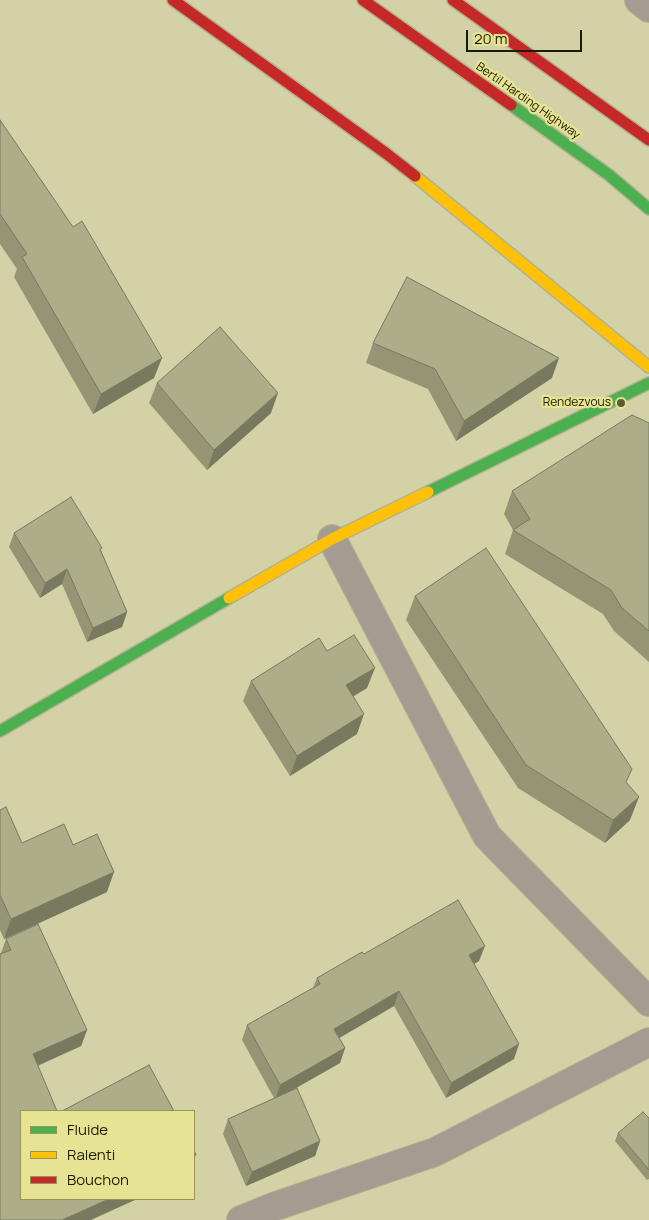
<!DOCTYPE html>
<style>
body{margin:0}
#map{position:relative;width:649px;height:1220px;overflow:hidden;background:#d3d2a6;font-family:Manrope,sans-serif}
canvas{display:block}
.legend{position:absolute;left:20px;top:1110px;width:175px;height:90px;box-sizing:border-box;background:#e6e493;border:1px solid #969458;margin:0;padding:6px 9px;list-style:none;font-size:15px;color:#1d1b00}
.legend li{display:flex;align-items:center;gap:10px;height:25px}
.legend b{width:25px;border:1px solid #969458}
.scale{position:absolute;left:466px;top:30px;width:116px;height:22px;box-sizing:border-box;border:2px solid #1d1b00;border-top:0;padding-left:6px;font-size:15px;line-height:18px;white-space:nowrap;color:#1d1b00;-webkit-text-stroke:4px #e6e493;paint-order:stroke}
</style>
<div id="map">
<canvas width="649" height="1220"></canvas>
<ul class="legend">
<li><b style="height:6px;background:#4caf50"></b>Fluide</li>
<li><b style="height:6px;background:#ffc107"></b>Ralenti</li>
<li><b style="height:6px;background:#c62828"></b>Bouchon</li>
</ul>
<div class="scale">20 m</div>
</div>
<script>
const context = document.querySelector('canvas').getContext('2d');
context.lineJoin = 'round';
const shape = rows => new Path2D(rows.map(r => 'M' + r).join(''));
function stroke(path, color, width, dash) { context.strokeStyle = color; context.lineWidth = width; context.lineCap = dash ? 'butt' : 'round'; context.setLineDash(dash || []); context.stroke(path); }
function paint(path, color) { context.fillStyle = color; context.fill(path, 'evenodd'); }
function drawText(font, color, halo, rows, align = 'center') {
  context.font = font + ' Manrope,sans-serif'; context.lineWidth = 4.5; context.setLineDash([]); context.textBaseline = 'middle'; context.strokeStyle = halo; context.fillStyle = color; for (const [text, x, y, turn = 0] of rows) {
    context.save(); context.translate(x, y); context.rotate((+turn || 0) * Math.PI / 180); context.textAlign = isNaN(turn) ? turn : align; if (halo) context.strokeText(text, 0, 0); context.fillText(text, 0, 0); context.restore();
  }
}
const street = shape([
 [639,0,649,8],
 [332,539,487,836,649,1002],
 [241,1220,276,1206,435,1152,649,1042]
]);
const fast = shape([
 [511,105,609,175,649,209],
 [428,492,649,383],
 [0,731,229,598]
]);
const slow = shape([
 [415,176,649,367],
 [229,598,332,539,428,492]
]);
const jam = shape([
 [173,0,387,154,415,176],
 [363,0,511,105],
 [453,0,649,140]
]);
stroke(street, '#b3b18f', 30);
stroke(fast, '#b3b18f', 14);
stroke(slow, '#b3b18f', 14);
stroke(jam, '#b3b18f', 14);
stroke(street, '#a39c91', 28);
stroke(fast, '#4caf50', 11);
stroke(slow, '#ffc107', 11);
stroke(jam, '#c62828', 11);
paint(shape([
 [0,120,154,378,93,414,14,277,17,269,0,244],
 [373,343,552,378,456,441,428,389,366,363],
 [157,383,271,413,207,470,149,403],
 [649,423,649,662,614,631,603,614,505,554,513,530,504,514,512,491],
 [14,533,101,551,127,612,122,627,87,642,62,584,40,598,9,547],
 [415,596,627,783,630,820,605,843,518,788,406,620],
 [327,651,367,688,353,696,357,734,290,776,243,701,251,681],
 [0,810,22,843,73,845,107,892,4,939,0,930],
 [6,939,87,1030,81,1046,38,1066,21,1111,131,1202,0,1220,1,953],
 [364,954,479,961,474,964,514,1059,446,1098,394,1006,339,1038,345,1048,340,1063,290,1091,320,1141,315,1156,246,1186,223,1134,228,1119,274,1098,242,1040,247,1025,313,988,317,978],
 [649,1118,649,1179,647,1180,615,1141,618,1133]
]), '#959576');
paint(shape([
 [162,358,154,378,93,414,101,394],
 [559,358,552,378,456,441,464,421],
 [278,393,271,413,207,470,214,450],
 [67,569,62,584,40,598,45,583],
 [127,612,122,627,87,642,93,628],
 [375,668,367,688,339,705,346,685],
 [364,714,357,734,290,776,297,756],
 [639,797,630,820,605,843,613,820],
 [114,872,107,892,4,939,11,919],
 [485,946,479,961,464,970,469,955],
 [399,991,394,1006,329,1044,334,1029],
 [87,1030,81,1046,27,1070,33,1054],
 [519,1044,514,1059,446,1098,451,1083],
 [345,1048,340,1063,275,1100,280,1085],
 [320,1141,315,1156,246,1186,252,1172],
 [109,1199,137,1199,91,1220,62,1220]
]), '#797960');
const building = shape([
 [0,120,73,227,82,221,162,358,101,394,22,257,27,254,0,214,0,120],
 [407,277,559,358,464,421,435,369,373,343,407,277],
 [220,327,278,393,214,450,157,383,220,327],
 [632,415,649,423,649,631,622,608,611,590,513,530,530,519,512,491,632,415],
 [71,497,102,548,100,549,127,612,93,628,67,569,45,583,14,533,71,497],
 [486,548,632,769,626,782,639,797,613,820,526,765,415,596,486,548],
 [354,635,375,668,346,685,364,714,297,756,251,681,319,638,327,651,354,635],
 [6,807,22,843,64,824,73,845,97,834,114,872,11,919,0,895,0,810,6,807],
 [458,900,485,946,469,955,519,1044,451,1083,399,991,334,1029,345,1048,280,1085,247,1025,320,984,317,978,362,952,364,954,458,900],
 [38,924,87,1030,33,1054,57,1111,21,1111,21,1199,109,1199,62,1220,0,1220,0,954,11,950,6,939,38,924],
 [149,1065,174,1111,62,1111,149,1065],
 [297,1088,320,1141,252,1172,228,1119,297,1088],
 [643,1112,649,1118,649,1170,618,1133,643,1112],
 [194,1150,196,1155,194,1156,194,1150]
]);
paint(building, '#adad89');
stroke(building, '#797960', 1);
for (const [x, y, r, color] of [
 [621,403,5,"#5d5b3a"]
]) { const dot = new Path2D(); dot.arc(x, y, r, 0, 2 * Math.PI); context.fillStyle = color; context.fill(dot); stroke(dot, '#e6e493', 2); }
drawText('12px', '#1d1b00', '#e6e493', [
 ["Bertil Harding Highway",528,101,35]
]);
drawText('12px', '#1d1b00', '#e6e493', [
 ["Rendezvous",611,403]
], 'right');
</script>
